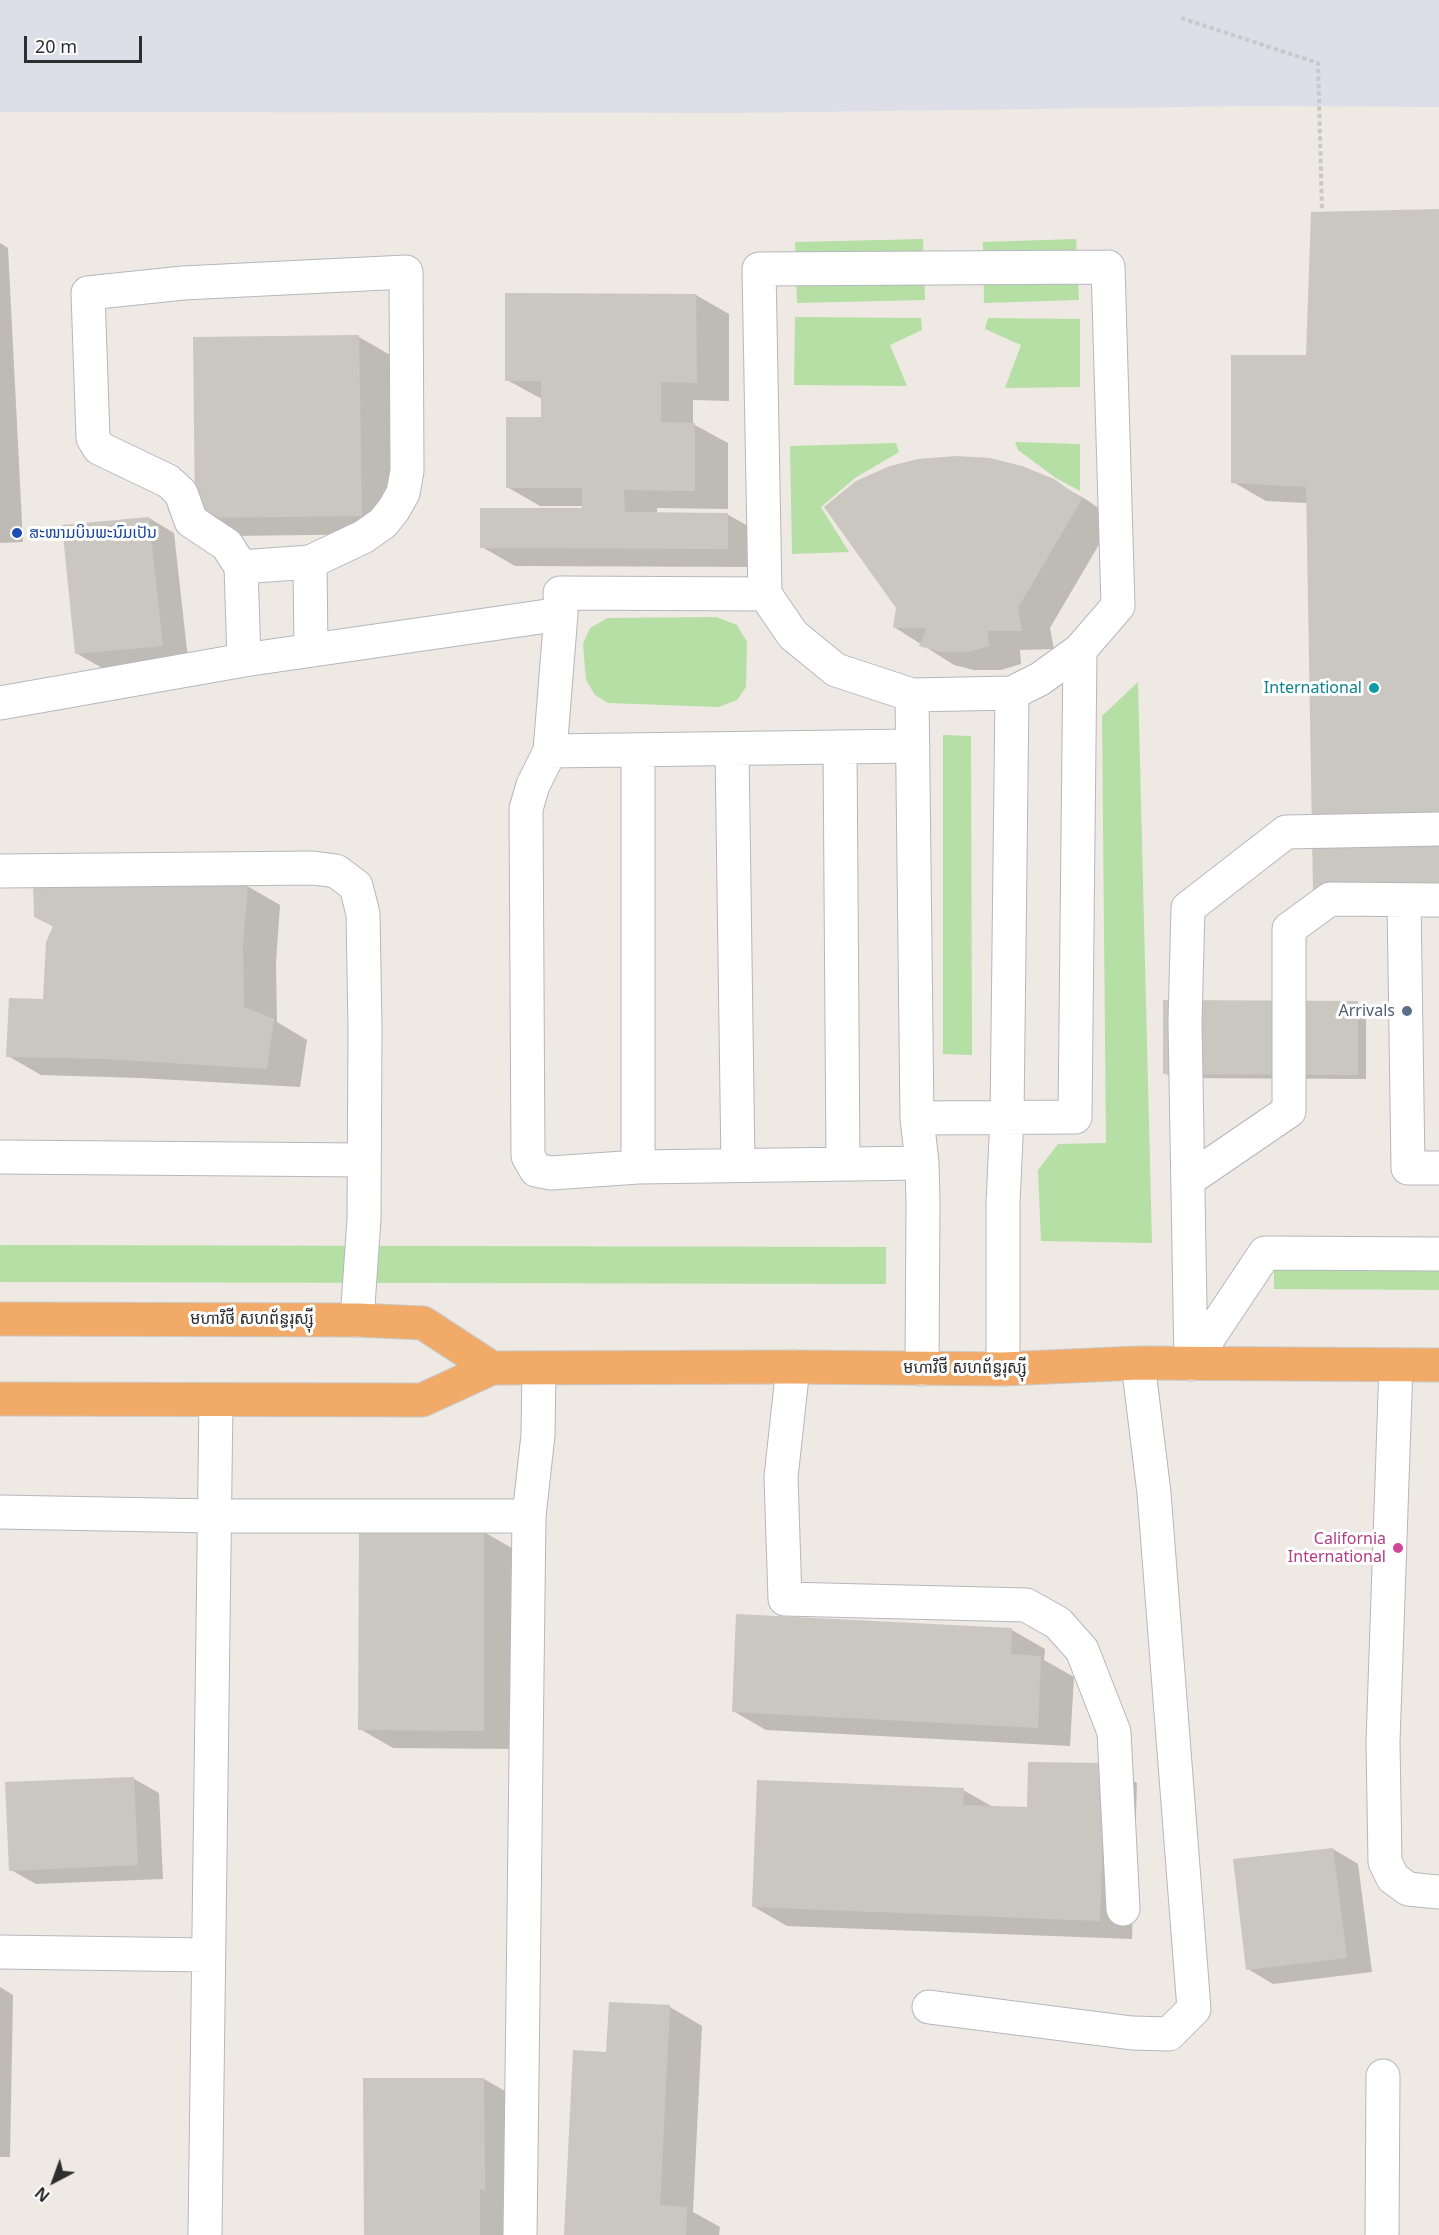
<!DOCTYPE html>
<meta charset="utf-8">
<style>
body{margin:0}
#map{position:relative;width:1439px;height:2235px;overflow:hidden;background:#eee9e2;font-family:"Noto Sans",sans-serif}
canvas{display:block}
.north{position:absolute;left:24px;top:2151px;width:60px;height:60px;-webkit-text-stroke:4px #fff;paint-order:stroke;rotate:221deg;font-size:16px;font-weight:700;line-height:24px;text-align:center;color:#2e2e2e}
.north::after{content:'';display:block;margin:auto;width:21px;height:27px;background:#2e2e2e;clip-path:polygon(50% 0,100% 100%,50% 72%,0 100%)}
.scale{position:absolute;left:24px;top:36px;width:118px;height:27px;box-sizing:border-box;border:3px solid #2e2e2e;border-top:0;padding-left:8px;font-size:18px;line-height:21px;white-space:nowrap;color:#2e2e2e;-webkit-text-stroke:4px #fff;paint-order:stroke}
</style>
<div id="map">
<canvas width="1439" height="2235"></canvas>
<div class="north">N</div>
<div class="scale">20 m</div>
</div>
<script>
const context = document.querySelector('canvas').getContext('2d');
context.lineJoin = 'round';
function paint(path, color) { context.fillStyle = color; context.fill(path, 'evenodd'); }
const shape = rows => new Path2D(rows.map(r => 'M' + r).join(''));
function stroke(path, color, width, dash) { context.strokeStyle = color; context.lineWidth = width; context.lineCap = dash ? 'butt' : 'round'; context.setLineDash(dash || []); context.stroke(path); }
function drawText(font, color, halo, rows, align = 'center') {
  context.font = font + ' "Noto Sans","Noto Sans Khmer","Noto Sans Lao",sans-serif'; context.lineWidth = 6; context.setLineDash([]); context.textBaseline = 'middle'; context.strokeStyle = halo; context.fillStyle = color; for (const [text, x, y, turn = 0] of rows) {
    context.save(); context.translate(x, y); context.rotate((+turn || 0) * Math.PI / 180); context.textAlign = isNaN(turn) ? turn : align; if (halo) context.strokeText(text, 0, 0); context.fillText(text, 0, 0); context.restore();
  }
}
paint(shape([
 [0,0,1439,0,1439,107,1249,106,738,113,0,112]
]), '#dddee7');
paint(shape([
 [923,239,925,300,797,303,795,242],
 [1076,239,1079,300,984,303,983,242],
 [795,317,921,318,922,330,890,345,907,386,794,385],
 [988,318,1080,319,1080,387,1005,388,1021,345,985,329],
 [1015,442,1080,444,1080,491,1056,478,1018,450],
 [896,443,899,452,855,478,821,507,849,552,792,554,790,446],
 [716,617,737,625,747,642,746,687,737,700,719,707,608,703,595,695,586,680,583,644,590,628,608,618],
 [1138,682,1152,1243,1041,1241,1038,1170,1058,1144,1106,1143,1102,716],
 [943,735,971,736,972,1055,943,1054],
 [0,1245,886,1247,886,1284,0,1282],
 [1274,1255,1439,1256,1439,1290,1274,1289]
]), '#b5dfa4');
paint(shape([
 [1439,211,1307,503,1266,501,1233,482,1308,357],
 [0,243,8,248,23,542,0,543],
 [507,295,696,295,729,314,729,401,693,400,693,424,728,443,728,509,657,508,657,514,727,514,760,533,760,567,515,566,482,547,583,510,583,506,540,506,507,487,542,418,542,399,507,380],
 [359,337,392,356,395,534,230,536,197,517],
 [1053,481,1087,500,1114,519,1050,628,1054,649,1020,650,1021,664,1001,670,974,670,954,665,894,627],
 [149,518,174,533,188,659,102,668,76,653],
 [247,886,280,905,276,963,277,1022,307,1040,300,1087,140,1078,41,1075,8,1056,44,1001,54,927,35,917],
 [1357,1003,1366,1008,1366,1079,1173,1078,1164,1073],
 [484,1532,517,1551,516,1749,393,1748,360,1729],
 [1012,1630,1045,1649,1044,1660,1074,1677,1070,1746,766,1730,733,1711],
 [1104,1764,1137,1783,1132,1939,787,1926,754,1907,963,1790,993,1807,1028,1808],
 [134,1779,159,1793,163,1879,36,1884,11,1870],
 [1333,1849,1358,1864,1372,1972,1273,1984,1248,1969],
 [0,1987,13,1995,10,2157,0,2157],
 [670,2007,702,2026,693,2212,720,2227,719,2235,565,2235,608,2054],
 [484,2079,517,2098,512,2235,365,2235]
]), '#0003');
paint(shape([
 [1439,209,1439,890,1313,890,1306,487,1231,483,1231,355,1306,355,1311,212],
 [505,293,696,294,697,383,661,382,661,422,695,423,695,491,624,490,625,512,728,513,728,549,480,548,480,508,582,508,582,488,506,488,506,417,541,417,541,381,505,381],
 [359,335,362,516,195,518,193,337],
 [956,456,990,458,1022,466,1054,479,1082,499,1018,608,1022,631,987,631,989,646,967,652,940,652,919,646,927,628,893,628,896,608,824,507,856,481,890,466,918,459],
 [149,517,163,646,75,654,62,525],
 [33,883,248,885,243,944,244,1007,274,1019,267,1069,106,1059,6,1057,9,998,43,999,46,942,53,926,34,917],
 [1163,1000,1358,1001,1358,1075,1163,1074],
 [359,1529,484,1531,484,1731,358,1730],
 [736,1614,1012,1628,1011,1654,1041,1656,1038,1728,732,1712],
 [1028,1762,1105,1763,1100,1921,752,1907,757,1780,964,1788,963,1805,1027,1807],
 [134,1777,138,1865,9,1871,5,1782],
 [1333,1848,1347,1958,1246,1970,1233,1859],
 [609,2002,670,2005,660,2205,687,2207,686,2235,564,2235,573,2050,606,2052],
 [363,2078,484,2078,485,2190,480,2189,480,2235,364,2235]
]), '#cac7c0');
const minor = shape([
 [1108,267,1118,606,1080,650,1040,679,1012,693,912,695,836,670,793,635,765,594,759,269,1108,267],
 [241,567,310,562],
 [765,594,560,593,561,614,550,751,913,746],
 [244,660,241,567,227,545,191,521,181,493,168,481,99,448,93,438,88,293,183,283,406,272,407,471,403,493,394,509,383,523,363,537,310,562,311,650],
 [912,695,917,1118,922,1163,923,1202,922,1369],
 [0,703,244,660,561,614],
 [840,747,843,1164],
 [732,749,738,1165],
 [638,750,638,1167],
 [550,751,533,785,526,809,528,1156,536,1170,551,1173,638,1167,922,1163],
 [0,871,313,868,336,871,356,886,363,914,365,1028,364,1219,357,1320],
 [1404,900,1408,1168,1439,1168],
 [917,1118,1075,1117,1080,650],
 [0,1157,364,1160],
 [1188,1180,1289,1111,1289,929,1330,899,1439,900],
 [1191,1364,1185,1022,1188,908,1286,832,1439,829],
 [1191,1364,1265,1253,1439,1254],
 [1396,1365,1383,1742,1385,1862,1393,1878,1408,1889,1439,1892],
 [793,1367,781,1477,785,1599,1026,1605,1058,1623,1082,1650,1114,1732,1123,1909],
 [1003,1369,1003,1203,1007,1117,1012,693],
 [0,1512,213,1516,529,1516],
 [0,1952,208,1955],
 [929,2007,1132,2033,1169,2034,1194,2009,1154,1493,1138,1363],
 [205,2235,216,1400],
 [520,2235,529,1516,538,1435,539,1369],
 [1382,2235,1383,2076]
]);
const highway = shape([
 [0,1319,357,1320,423,1323,492,1368],
 [0,1399,422,1400,492,1368,793,1367,1003,1369,1138,1363,1439,1365]
]);
stroke(minor, '#b5b7c0', 35);
stroke(highway, '#c9c9c9', 35);
stroke(shape([
 [1181,18,1318,63,1322,211]
]), '#c9c9c9', 4, [4.5, 3]);
stroke(minor, '#fff', 33);
stroke(highway, '#f2aa69', 33);
for (const [x, y, r, color] of [
 [17,533,6,"#1a4fb4"],
 [1374,688,6,"#0f9aa8"],
 [1407,1011,6,"#5c6f8a"],
 [1398,1548,6,"#d1479c"]
]) { const dot = new Path2D(); dot.arc(x, y, r, 0, 2 * Math.PI); context.fillStyle = color; context.fill(dot); stroke(dot, '#fff', 2); }
drawText('16px', '#164399', '#fff', [
 ["ສະໜາມບິນພະນົມເປັນ",29,533]
], 'left');
drawText('16px', '#0d838f', '#fff', [
 ["International",1362,688]
], 'right');
drawText('16px', '#4e5e75', '#fff', [
 ["Arrivals",1395,1011]
], 'right');
drawText('16px', '#2e2e2e', '#fff', [
 ["មហាវិថី សហព័ន្ធរុស្ស៊ី",252,1319],
 ["មហាវិថី សហព័ន្ធរុស្ស៊ី",965,1368]
]);
drawText('16px', '#b23c85', '#fff', [
 ["California",1386,1539],
 ["International",1386,1557]
], 'right');
</script>
